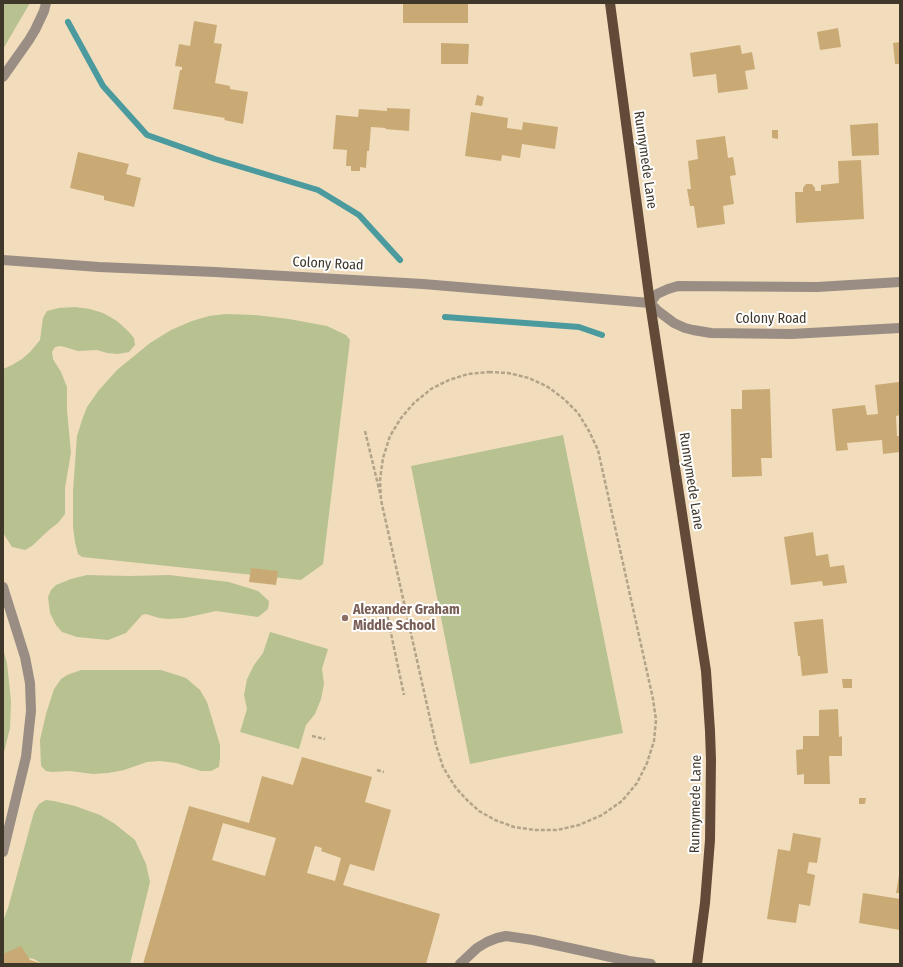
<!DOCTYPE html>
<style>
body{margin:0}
#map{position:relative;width:903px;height:967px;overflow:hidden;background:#f1ddbc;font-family:"Fira Sans Condensed",sans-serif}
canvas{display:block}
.frame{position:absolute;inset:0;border:4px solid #3f372a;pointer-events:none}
</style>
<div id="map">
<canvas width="903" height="967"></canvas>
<div class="frame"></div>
</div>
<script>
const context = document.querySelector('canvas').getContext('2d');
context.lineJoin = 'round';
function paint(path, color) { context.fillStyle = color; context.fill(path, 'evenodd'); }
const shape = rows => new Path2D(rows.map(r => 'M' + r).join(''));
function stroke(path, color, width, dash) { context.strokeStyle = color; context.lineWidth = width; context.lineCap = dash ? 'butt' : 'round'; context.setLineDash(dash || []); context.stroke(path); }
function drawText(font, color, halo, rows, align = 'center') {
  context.font = font + ' "Fira Sans Condensed",sans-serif'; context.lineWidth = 4; context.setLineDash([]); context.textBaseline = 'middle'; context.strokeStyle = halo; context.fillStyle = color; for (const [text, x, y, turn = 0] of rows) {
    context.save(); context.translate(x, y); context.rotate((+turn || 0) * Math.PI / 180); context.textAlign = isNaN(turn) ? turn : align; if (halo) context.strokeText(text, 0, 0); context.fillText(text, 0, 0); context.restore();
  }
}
paint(shape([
 [3,3,30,3,3,49],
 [75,307,90,309,103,313,117,321,128,331,134,338,135,345,129,352,118,354,107,353,97,350,78,351,61,346,55,347,52,352,53,359,61,372,67,387,67,410,71,453,67,476,65,488,65,514,58,523,49,530,32,546,25,550,12,547,5,536,3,531,3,369,12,365,22,359,30,352,40,340,43,318,47,311,59,308],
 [226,314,255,315,289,319,327,326,346,335,350,340,323,564,301,580,82,557,78,554,75,542,73,527,73,491,77,436,82,420,87,407,99,390,117,370,150,343,171,330,192,321,209,316],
 [563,435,623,733,470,764,411,466],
 [87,575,129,576,169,575,229,582,258,591,269,601,268,609,258,617,216,611,184,618,169,619,159,618,146,614,142,615,126,633,108,640,77,637,62,632,56,625,50,613,48,597,51,590,56,585,71,579],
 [270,632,328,649,322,669,324,684,321,699,315,714,306,725,299,749,240,732,247,709,244,695,247,679,254,665,263,653],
 [3,649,7,663,11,701,10,728,3,756],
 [81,670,161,670,186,678,200,690,207,702,220,745,220,757,219,767,211,771,201,771,176,763,160,761,147,762,124,770,108,773,93,774,70,771,52,772,46,771,41,766,40,740,46,714,54,689,61,679,67,675],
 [46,800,54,801,75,806,100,815,115,824,135,840,146,864,150,882,130,964,42,964,34,959,3,954,3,921,8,908,34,812,39,804]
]), '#b8c190');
stroke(shape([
 [68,22,103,86,147,135,215,159,318,190,359,215,400,260],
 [445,317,579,327,602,335]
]), '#4a9a9e', 6);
paint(shape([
 [403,3,468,3,468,23,403,23],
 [194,21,217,25,214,43,222,44,215,83,230,86,230,89,248,92,243,124,224,120,225,118,173,109,180,70,182,70,182,67,175,66,179,44,190,46],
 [838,28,841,47,820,50,817,32],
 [900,42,900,64,895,64,893,43],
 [441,43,469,44,468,64,441,64],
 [740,45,742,54,752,52,755,69,745,71,748,89,718,93,716,74,693,77,690,53],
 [477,95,484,97,482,106,475,105],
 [387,108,410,109,409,131,385,129,386,128,371,127,369,151,367,151,366,168,360,167,360,171,351,171,351,166,346,166,347,150,333,149,336,115,358,117,359,109,387,111],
 [471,112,508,118,507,128,522,130,523,122,558,127,555,149,522,144,520,158,502,155,501,161,465,156],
 [878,123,879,155,852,156,850,125],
 [772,130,778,130,778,139,772,138],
 [725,136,728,158,733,157,736,175,730,176,734,204,723,206,725,224,697,228,694,206,690,206,687,189,691,189,688,161,698,159,696,140],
 [78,152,129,164,126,174,141,178,134,207,104,200,104,196,70,188],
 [861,160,864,219,796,223,795,192,803,192,803,188,806,184,812,184,815,188,815,191,821,191,821,185,839,183,838,161],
 [899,382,900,415,896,416,897,436,900,436,900,452,883,454,882,440,847,443,848,450,836,451,832,409,865,405,867,415,878,414,875,385],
 [770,389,772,458,761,458,762,476,732,477,731,409,742,409,742,390],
 [813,532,816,556,828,554,830,567,844,565,847,583,823,586,822,581,791,585,784,537],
 [251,568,278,571,276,585,249,582],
 [823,619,828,673,802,676,800,656,798,656,794,622],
 [842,679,852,679,852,688,843,688],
 [838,709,839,737,842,736,842,756,829,756,830,784,804,784,804,774,797,775,796,750,803,749,803,736,819,736,819,710],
 [302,757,372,777,365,802,391,810,374,871,350,864,343,885,440,914,426,964,143,964,189,806,249,823,262,776,293,785],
 [223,823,276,838,265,876,212,860],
 [315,846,322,848,321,851,341,858,335,881,307,873],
 [859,798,866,798,865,804,859,804],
 [793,833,821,838,817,863,809,862,807,873,815,875,810,906,799,904,796,923,767,919,778,849,790,851],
 [899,875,900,875,900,893,896,893],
 [863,893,900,899,900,930,859,923],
 [21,946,30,960,43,964,3,964,3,954]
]), '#c9aa75');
stroke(shape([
 [489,372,508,373,529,378,548,387,564,399,578,413,589,431,598,450,653,699,656,720,654,741,647,763,637,783,622,801,602,815,579,825,557,830,535,830,514,827,495,820,479,811,467,800,456,788,449,777,443,767,436,745,381,500,380,480,383,458,390,436,401,418,414,403,431,389,449,380,468,374,489,372],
 [365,431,380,493],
 [385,605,404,695],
 [312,736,325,739],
 [377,770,384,772]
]), '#b3a389', 2.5, [4, 2]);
stroke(shape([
 [3,77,29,40,35,30,44,11,46,3],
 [3,260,99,267,215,272,423,284,650,303,658,311,674,323,685,328,693,330,711,333,791,334,900,328],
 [650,303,657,294,668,289,678,286,817,287,900,282],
 [3,587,25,657,30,683,31,711,26,757,3,852],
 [460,964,477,948,487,942,497,938,506,936,533,940,629,961,651,964]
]), '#9a8d83', 10);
stroke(shape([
 [610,3,650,303,706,671,710,731,711,760,710,840,705,903,697,964]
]), '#614a38', 10);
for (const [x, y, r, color] of [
 [345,618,4,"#8d6e63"]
]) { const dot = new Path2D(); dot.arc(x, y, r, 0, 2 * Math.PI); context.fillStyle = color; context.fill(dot); stroke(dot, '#fff', 1.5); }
drawText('14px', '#3f372a', '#fff', [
 ["Runnymede Lane",645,160,82],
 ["Colony Road",328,264,3],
 ["Colony Road",771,319],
 ["Runnymede Lane",691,481,81],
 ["Runnymede Lane",696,804,-89]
]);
drawText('bold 14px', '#785e54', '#fff', [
 ["Alexander Graham",353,610],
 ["Middle School",353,626]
], 'left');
</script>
